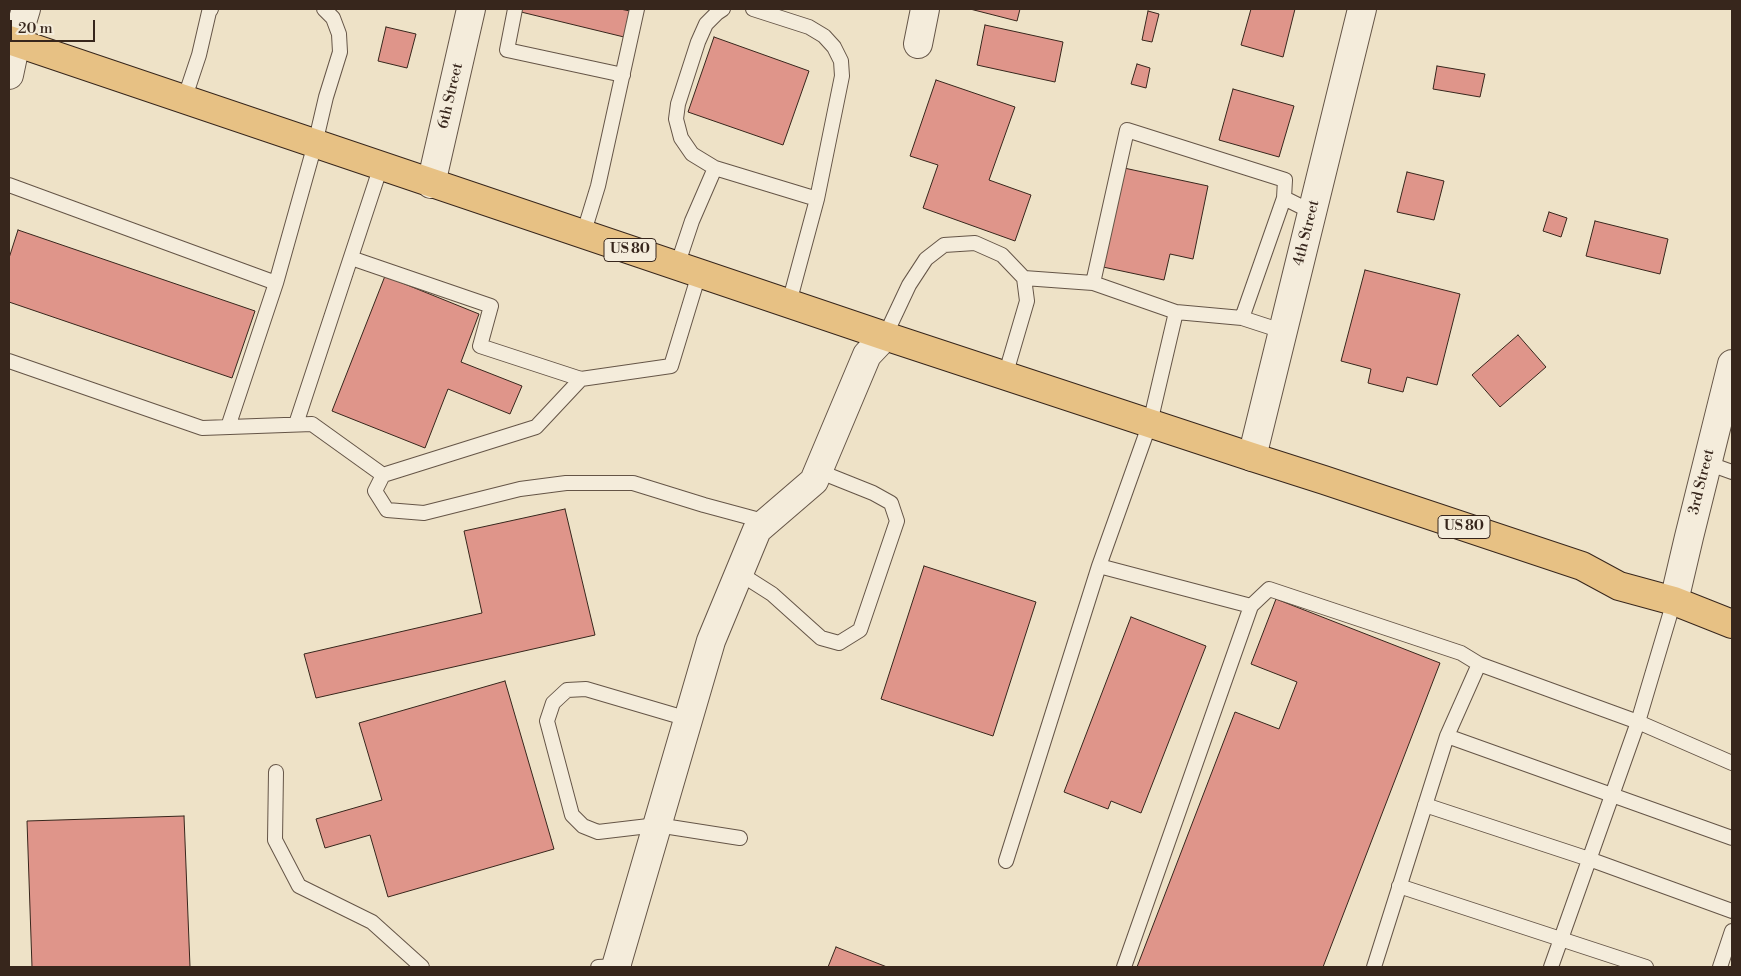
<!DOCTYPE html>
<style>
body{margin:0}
#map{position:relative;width:1741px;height:976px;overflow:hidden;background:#eee2c7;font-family:"Libre Bodoni",serif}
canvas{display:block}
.frame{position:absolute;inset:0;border:10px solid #37261c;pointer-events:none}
.scale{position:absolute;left:10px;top:20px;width:85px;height:22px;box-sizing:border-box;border:2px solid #37261c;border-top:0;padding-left:6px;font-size:15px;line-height:18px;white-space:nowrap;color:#37261c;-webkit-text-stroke:4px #f4ecdb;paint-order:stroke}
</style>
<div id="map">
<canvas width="1741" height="976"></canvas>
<div class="frame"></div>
<div class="scale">20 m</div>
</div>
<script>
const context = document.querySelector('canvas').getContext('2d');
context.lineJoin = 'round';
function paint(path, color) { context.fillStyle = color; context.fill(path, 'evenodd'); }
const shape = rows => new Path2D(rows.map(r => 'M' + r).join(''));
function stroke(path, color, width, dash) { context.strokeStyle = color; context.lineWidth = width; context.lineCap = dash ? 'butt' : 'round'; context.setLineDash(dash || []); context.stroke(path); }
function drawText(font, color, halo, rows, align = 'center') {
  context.font = font + ' "Libre Bodoni",serif'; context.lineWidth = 4.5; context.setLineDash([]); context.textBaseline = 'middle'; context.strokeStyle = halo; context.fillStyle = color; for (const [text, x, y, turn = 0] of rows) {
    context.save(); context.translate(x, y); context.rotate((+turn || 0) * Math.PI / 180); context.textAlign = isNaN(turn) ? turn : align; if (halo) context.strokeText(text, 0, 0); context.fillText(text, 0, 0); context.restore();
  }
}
const building = shape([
 [522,9,620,9,630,11,624,37,521,12,522,9],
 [970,9,1020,9,1017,21,970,9],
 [1251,9,1295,9,1283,57,1241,45,1251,9],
 [1148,11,1159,14,1152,42,1142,40,1148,11],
 [985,25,1063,42,1055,82,977,65,985,25],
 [386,27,416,34,407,68,378,61,386,27],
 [714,37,809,71,783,145,688,112,714,37],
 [1137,64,1150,68,1146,88,1131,84,1137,64],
 [1437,66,1485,74,1480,97,1433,89,1437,66],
 [936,80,1015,107,989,180,1031,195,1015,241,923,208,938,165,910,156,936,80],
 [1233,89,1294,106,1279,157,1219,140,1233,89],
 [1124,168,1208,186,1193,259,1170,254,1164,280,1103,267,1124,168],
 [1407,172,1444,181,1434,220,1397,212,1407,172],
 [1549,212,1567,218,1561,237,1543,231,1549,212],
 [1595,221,1668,239,1660,274,1586,256,1595,221],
 [18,230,255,311,232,378,9,302,9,258,18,230],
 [1365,270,1460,294,1437,385,1407,377,1403,392,1368,383,1371,369,1341,361,1365,270],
 [385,276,479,314,461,362,522,386,510,414,448,389,425,448,332,411,385,276],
 [1518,335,1546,367,1500,407,1472,375,1518,335],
 [565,509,595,635,316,698,304,654,482,613,464,531,565,509],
 [924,566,1036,602,993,736,881,699,924,566],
 [1276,599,1440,663,1323,967,1137,967,1235,712,1279,729,1297,682,1251,664,1276,599],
 [1131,617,1206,646,1141,813,1111,801,1108,809,1064,792,1131,617],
 [505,681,554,849,388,897,370,835,325,848,316,819,382,800,359,723,505,681],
 [184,816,190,967,32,967,27,821,184,816],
 [836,947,887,967,828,967,836,947]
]);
paint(building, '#df958a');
stroke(building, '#37261c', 1);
const service = shape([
 [515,9,507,50,623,75],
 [723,9,717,13,706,24,698,42,678,104,676,119,681,138,692,154,715,168,817,199],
 [753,9,809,27,824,36,834,47,841,61,842,76,817,199,789,303],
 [184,100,199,55,209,12,211,9],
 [9,185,276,283,315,144,326,97,340,52,339,34,333,18,324,9],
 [583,235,598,186,637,9],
 [351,258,491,306,480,346,581,379],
 [677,266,692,221,715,168],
 [1024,278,1093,283],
 [1176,312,1242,318],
 [1282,331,1242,318,1284,198],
 [885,336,909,285,926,259,944,245,975,243,1002,255,1024,278,1027,301,1005,376],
 [9,361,202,428,312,424,383,475,536,427,581,379,671,366,699,274],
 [296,424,381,166],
 [228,427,276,283],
 [1707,463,1732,472],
 [383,475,375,491,387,510,424,513,520,489,566,483,633,483,704,505,767,522],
 [1099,566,1251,606],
 [739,573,772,594,821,638,839,643,860,630,897,521,891,503,873,493,818,471],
 [688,719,586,689,567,690,553,703,547,721,572,815,583,826,598,832,657,825,740,838],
 [1447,736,1732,838],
 [276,772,275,840,299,886,372,922,422,967],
 [1425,805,1589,859,1732,911],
 [1006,861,1099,566,1150,423,1176,312,1093,283,1127,130,1285,180,1284,198,1312,212],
 [1399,886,1646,967],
 [598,967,616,966],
 [1124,967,1251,606,1269,589,1461,653,1479,664],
 [1374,967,1447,736,1479,664,1638,722,1732,763],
 [1551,967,1638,722,1674,601],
 [1720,967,1732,931]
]);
const minor = shape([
 [918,44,925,9],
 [9,75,16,42,26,9],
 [431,184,471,9],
 [1252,457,1362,9],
 [617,967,617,963,711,641,757,530,814,481,867,355,885,336]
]);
const tertiary = shape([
 [1674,601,1689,537,1732,364]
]);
const primary = shape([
 [9,40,885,336,1252,457,1324,480,1582,566,1619,586,1674,601,1732,624]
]);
stroke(service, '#655547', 16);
stroke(minor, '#655547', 30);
stroke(tertiary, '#655547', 30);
stroke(primary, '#37261c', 30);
stroke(service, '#f4ecdb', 14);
stroke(minor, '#f4ecdb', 28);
stroke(tertiary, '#f4ecdb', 28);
stroke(primary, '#e7c184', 28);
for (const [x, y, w] of [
 [630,250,52],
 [1464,527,52]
]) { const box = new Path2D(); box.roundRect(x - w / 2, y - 11.5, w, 23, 4); context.fillStyle = '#f4ecdb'; context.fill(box); stroke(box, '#37261c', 1); }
drawText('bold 14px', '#37261c', null, [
 ["US 80",630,250],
 ["US 80",1464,527]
]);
drawText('15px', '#37261c', '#f4ecdb', [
 ["6th Street",451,96,-77],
 ["4th Street",1307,233,-76],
 ["3rd Street",1702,482,-76]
]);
</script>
